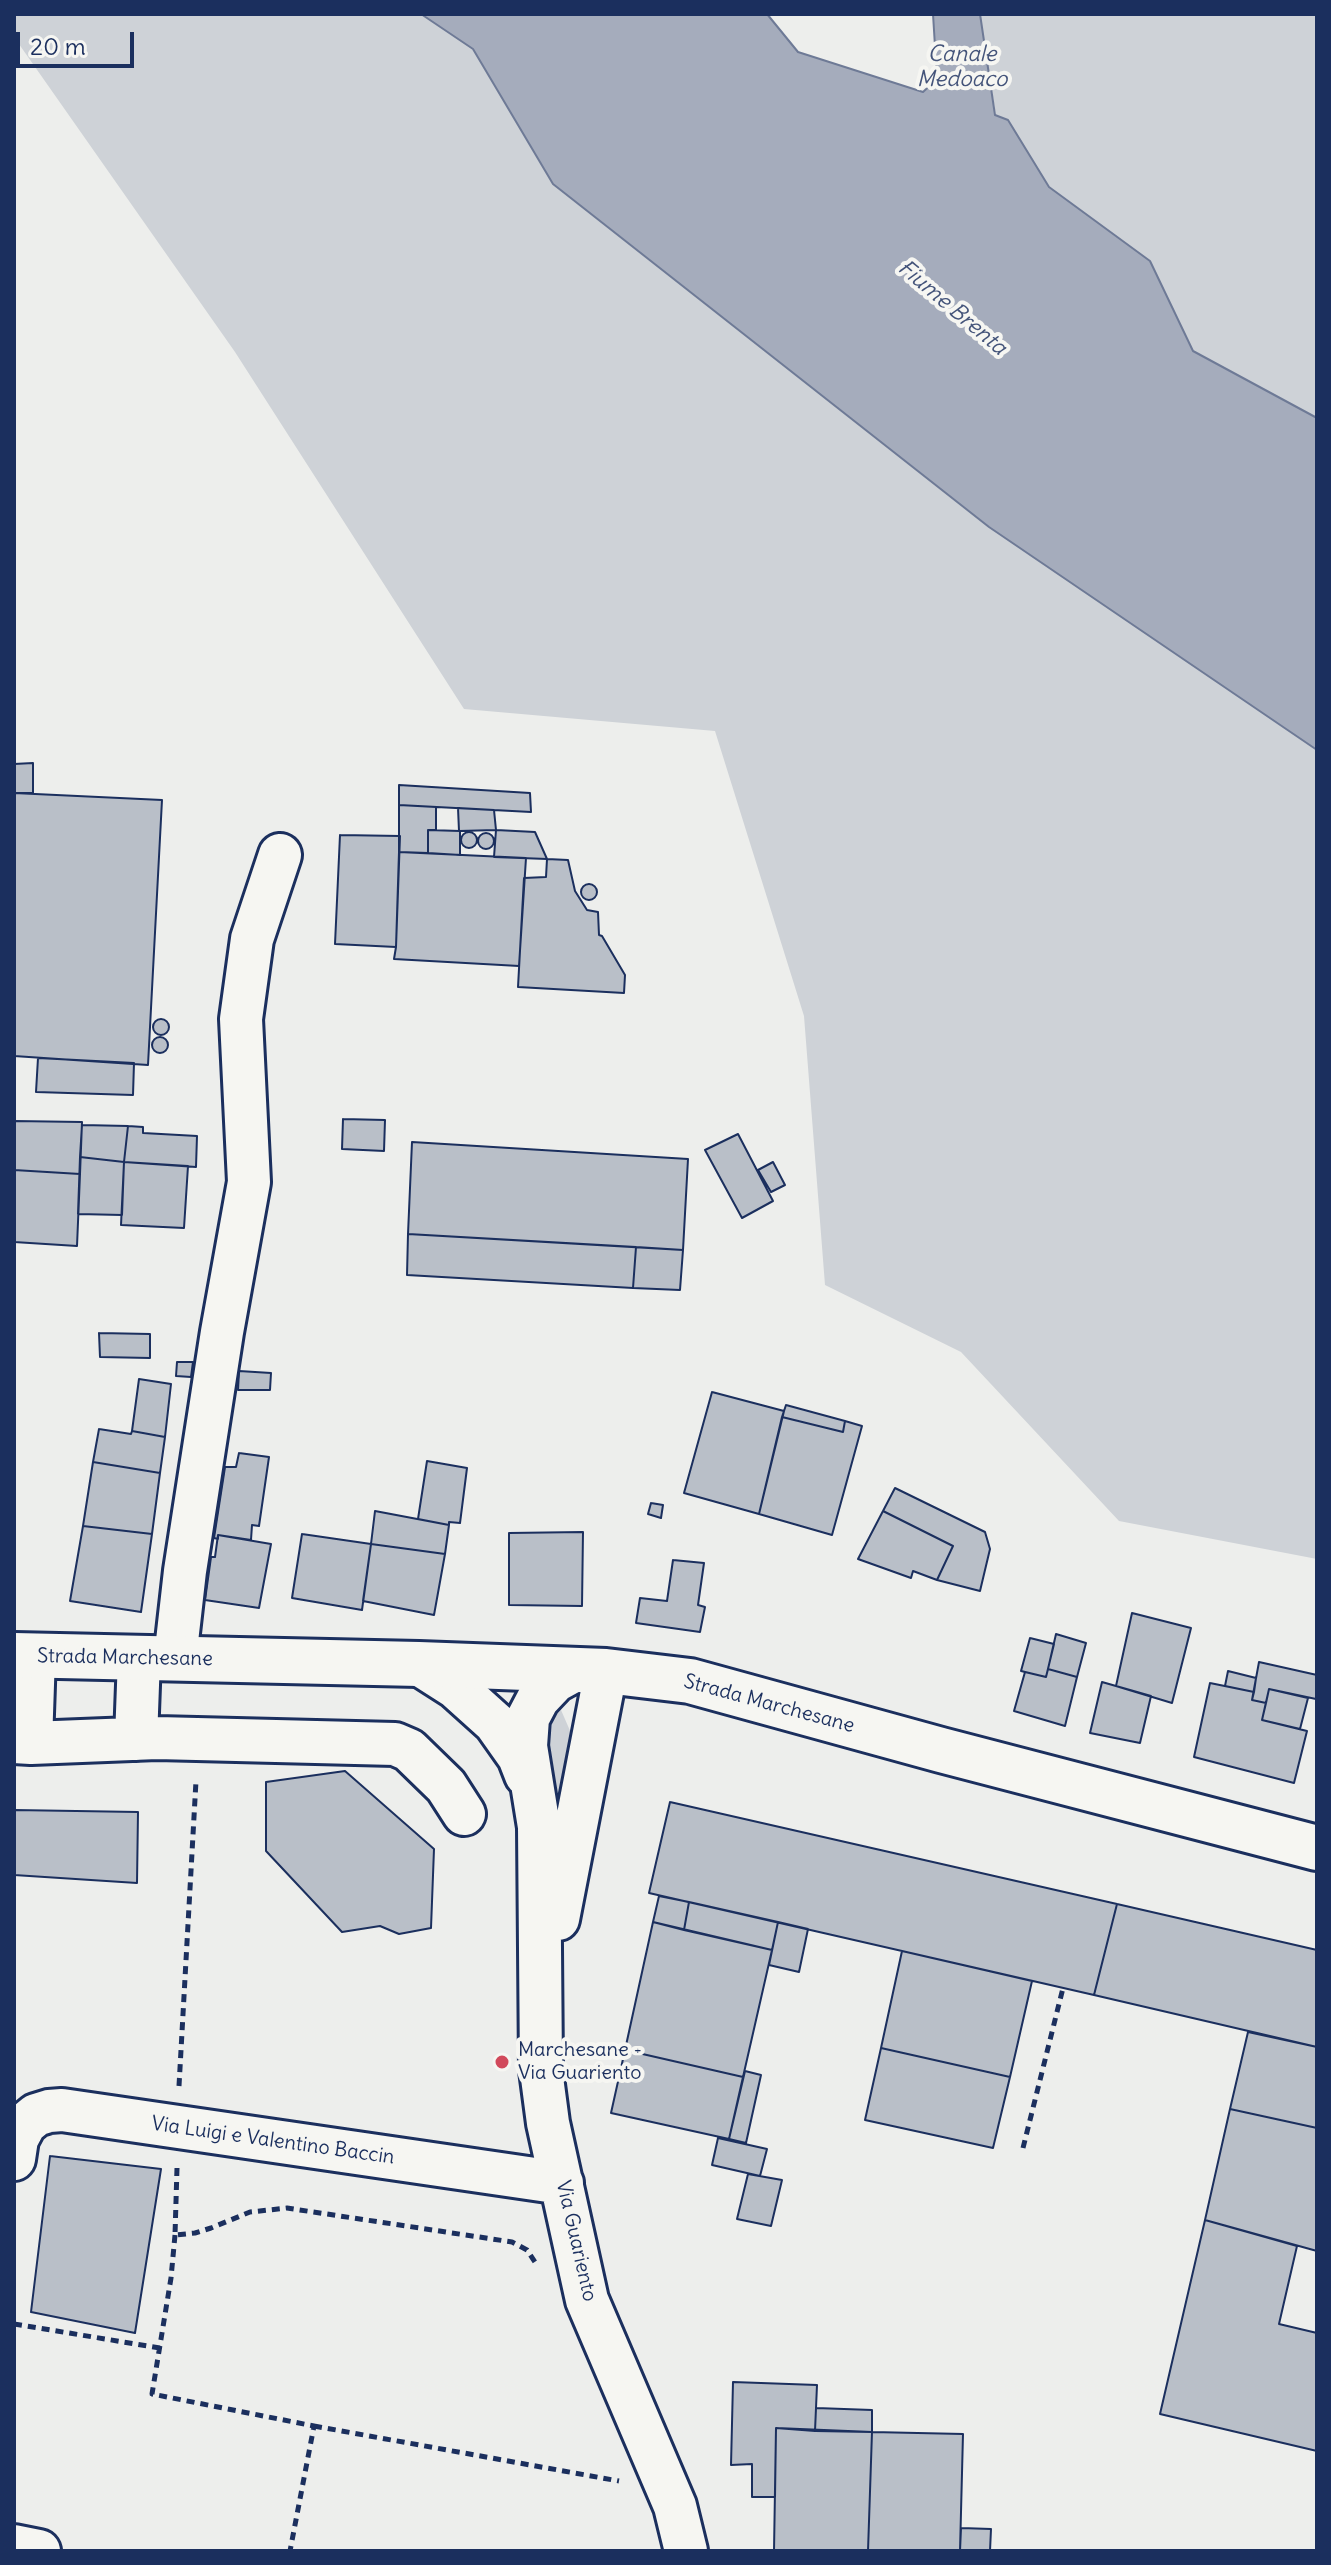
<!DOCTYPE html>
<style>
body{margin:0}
#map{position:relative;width:1331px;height:2565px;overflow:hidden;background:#edeeec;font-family:Delius,sans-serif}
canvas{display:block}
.frame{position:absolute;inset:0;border:16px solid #1b2f5e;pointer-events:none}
.scale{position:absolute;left:16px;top:32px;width:118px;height:36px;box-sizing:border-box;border:4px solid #1b2f5e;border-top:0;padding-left:10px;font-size:24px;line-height:28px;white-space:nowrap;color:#1b2f5e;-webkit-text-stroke:6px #f6f6f2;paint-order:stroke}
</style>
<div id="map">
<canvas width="1331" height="2565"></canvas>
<div class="frame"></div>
<div class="scale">20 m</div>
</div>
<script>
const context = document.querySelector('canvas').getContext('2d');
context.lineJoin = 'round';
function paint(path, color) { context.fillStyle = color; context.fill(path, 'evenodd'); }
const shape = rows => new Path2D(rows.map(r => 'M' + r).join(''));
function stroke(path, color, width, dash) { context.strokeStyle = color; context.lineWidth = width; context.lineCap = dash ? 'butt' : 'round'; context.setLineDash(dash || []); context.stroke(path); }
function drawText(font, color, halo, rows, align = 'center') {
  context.font = font + ' Delius,sans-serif'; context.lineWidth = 8; context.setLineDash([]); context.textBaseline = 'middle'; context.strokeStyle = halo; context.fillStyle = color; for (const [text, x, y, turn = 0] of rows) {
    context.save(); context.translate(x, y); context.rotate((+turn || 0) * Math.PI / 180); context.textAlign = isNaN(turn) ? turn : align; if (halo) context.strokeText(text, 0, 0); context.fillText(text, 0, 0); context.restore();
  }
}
paint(shape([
 [14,14,421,14,473,49,553,184,989,527,1317,750,1317,1559,1119,1521,961,1352,825,1285,804,1016,715,731,464,709,235,352,14,37],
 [980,14,1317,14,1317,418,1193,351,1150,261,1049,188,1008,120,996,116],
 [561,1710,571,1733,573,1747,559,1823,543,1752,547,1732,556,1714]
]), '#ced2d7');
const water = shape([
 [421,14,767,14,798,52,923,92,937,79,933,14,980,14,995,115,1008,120,1049,187,1150,261,1193,351,1317,418,1317,750,989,527,553,184,473,49,421,14]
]);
paint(water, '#a5acbc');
stroke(water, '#6e7a96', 2);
const building = shape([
 [33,763,33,793,14,793,14,764,33,763],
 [399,785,530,793,531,812,399,805,399,785],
 [14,793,162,800,148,1065,14,1056,14,793],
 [399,805,436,807,436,830,428,830,428,853,399,852,399,805],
 [458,808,494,810,496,830,459,831,458,808],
 [428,830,460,831,460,855,428,853,428,830],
 [496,830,535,832,547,859,494,857,496,830],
 '461 840a8 8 0 1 1 16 0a8 8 0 1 1-16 0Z',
 '478 841a8 8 0 1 1 16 0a8 8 0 1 1-16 0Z',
 [340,835,400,836,396,947,335,944,340,835],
 [399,852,526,858,519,966,394,959,396,947,399,852],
 [547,859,568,860,575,891,587,910,598,912,599,935,602,936,625,975,624,993,518,987,524,878,546,877,547,859],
 '581 892a8 8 0 1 1 16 0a8 8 0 1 1-16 0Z',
 '153 1027a8 8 0 1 1 16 0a8 8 0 1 1-16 0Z',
 '152 1045a8 8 0 1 1 16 0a8 8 0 1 1-16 0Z',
 [38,1058,134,1063,133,1095,36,1092,38,1058],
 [343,1119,385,1120,384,1151,342,1149,343,1119],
 [14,1121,82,1122,80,1174,14,1170,14,1121],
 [82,1125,128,1126,124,1162,80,1157,82,1125],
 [128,1126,143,1127,143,1133,197,1136,196,1167,124,1162,128,1126],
 [738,1134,773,1201,742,1218,705,1150,738,1134],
 [412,1142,688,1159,683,1250,408,1234,412,1142],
 [80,1157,124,1162,122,1215,78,1214,80,1157],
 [124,1162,188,1166,184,1228,121,1225,124,1162],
 [773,1162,785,1185,771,1192,758,1170,773,1162],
 [14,1170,80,1174,77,1246,14,1242,14,1170],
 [408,1234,636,1247,633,1288,407,1275,408,1234],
 [636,1247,683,1250,680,1290,633,1288,636,1247],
 [99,1333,150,1334,150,1358,100,1357,99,1333],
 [177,1362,193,1362,191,1377,176,1376,177,1362],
 [239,1371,271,1373,270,1390,238,1390,239,1371],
 [139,1379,171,1384,165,1437,132,1431,139,1379],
 [712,1392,784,1411,759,1514,684,1493,712,1392],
 [786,1405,845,1421,843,1432,782,1417,786,1405],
 [782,1417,843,1432,845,1421,862,1426,832,1535,759,1514,782,1417],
 [99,1429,131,1434,132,1431,165,1437,160,1473,93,1462,99,1429],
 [239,1453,269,1457,259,1526,252,1525,251,1540,218,1535,218,1539,214,1538,225,1467,236,1467,239,1453],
 [427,1461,467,1468,460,1523,449,1522,449,1525,418,1519,427,1461],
 [93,1462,160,1473,152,1534,83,1526,93,1462],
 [895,1488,985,1532,990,1549,980,1591,937,1580,953,1546,883,1511,895,1488],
 [651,1503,663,1505,661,1518,648,1514,651,1503],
 [375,1511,449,1525,445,1554,371,1544,375,1511],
 [883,1511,953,1546,937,1580,913,1571,911,1578,858,1559,883,1511],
 [83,1526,152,1534,141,1612,70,1601,83,1526],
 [583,1532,582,1606,509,1605,509,1533,583,1532],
 [302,1534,371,1544,362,1610,292,1598,302,1534],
 [218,1535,271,1544,259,1608,205,1600,211,1557,215,1557,218,1535],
 [371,1544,445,1554,434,1615,363,1601,371,1544],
 [673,1560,704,1563,698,1605,705,1607,700,1632,636,1623,640,1598,667,1601,673,1560],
 [1132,1613,1191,1628,1172,1703,1116,1686,1132,1613],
 [1056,1634,1086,1643,1077,1677,1048,1669,1056,1634],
 [1030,1638,1054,1644,1046,1677,1021,1671,1030,1638],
 [1259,1662,1317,1675,1316,1699,1269,1689,1266,1703,1252,1700,1259,1662],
 [1048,1669,1077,1677,1065,1726,1014,1711,1025,1672,1046,1677,1048,1669],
 [1228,1671,1256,1678,1254,1692,1225,1686,1228,1671],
 [1102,1682,1151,1696,1140,1743,1090,1733,1102,1682],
 [1210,1683,1254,1692,1252,1700,1266,1703,1262,1720,1307,1731,1294,1783,1194,1757,1210,1683],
 [1269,1689,1308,1698,1300,1729,1262,1720,1269,1689],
 [345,1771,434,1849,431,1928,399,1934,380,1926,342,1932,266,1851,266,1782,345,1771],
 [670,1802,1117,1904,1094,1995,649,1893,670,1802],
 [14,1810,138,1812,137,1883,14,1875,14,1810],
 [659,1896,689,1902,684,1930,653,1922,659,1896],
 [689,1902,778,1922,772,1950,684,1930,689,1902],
 [1117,1904,1317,1950,1317,2047,1094,1995,1117,1904],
 [653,1922,772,1950,743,2077,625,2050,653,1922],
 [778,1922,808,1929,799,1972,769,1965,778,1922],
 [902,1951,1032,1981,1010,2077,881,2048,902,1951],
 [1248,2032,1317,2047,1317,2128,1230,2109,1248,2032],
 [881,2048,1010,2077,993,2148,865,2120,881,2048],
 [625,2050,743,2077,729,2139,611,2113,625,2050],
 [745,2071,761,2075,746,2143,729,2139,745,2071],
 [1230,2109,1317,2128,1317,2251,1205,2220,1230,2109],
 [718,2138,767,2149,760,2176,712,2165,718,2138],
 [50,2156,161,2169,135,2333,31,2312,50,2156],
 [748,2174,782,2180,771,2226,737,2219,748,2174],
 [1205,2220,1297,2246,1279,2324,1317,2333,1317,2451,1160,2414,1205,2220],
 [733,2382,817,2385,815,2431,776,2428,775,2497,752,2497,752,2464,731,2465,733,2382],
 [816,2408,872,2410,872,2432,815,2431,816,2408],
 [776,2428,872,2432,868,2551,774,2551,776,2428],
 [872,2432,963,2434,960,2551,868,2551,872,2432],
 [961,2528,991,2529,990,2551,960,2551,961,2528]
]);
paint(building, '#b9bfc8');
stroke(building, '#1b2f5e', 2);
const minor = shape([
 [175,1659,185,1571,222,1332,249,1182,241,1019,252,939,280,855],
 [419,1664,455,1687,495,1723,519,1757,526,1775],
 [575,1670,555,1681,538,1699,528,1718,526,1746,539,1827,541,2070,548,2123,587,2300,675,2506,686,2551],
 [136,1739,139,1658],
 [14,1742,31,1743,34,1655],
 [31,1743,157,1738,395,1744,409,1750,446,1786,464,1814],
 [558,1919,606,1671],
 [14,2159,17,2139,25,2124,36,2115,49,2111,62,2110,562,2183],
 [14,2546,39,2551]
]);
const major = shape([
 [14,1655,419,1664,606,1671,690,1681,941,1750,1317,1848]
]);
stroke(minor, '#1b2f5e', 48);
stroke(major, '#1b2f5e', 50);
stroke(shape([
 [179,2086,196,1781],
 [1023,2148,1063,1988],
 [177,2168,175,2235,195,2233,211,2228,250,2212,287,2208,512,2242,527,2250,535,2262],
 [175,2235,171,2278,152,2394,314,2426,290,2551],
 [14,2324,160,2348],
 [314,2426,619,2481]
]), '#1b2f5e', 5, [8, 6]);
stroke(minor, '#f6f6f2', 42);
stroke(major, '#f6f6f2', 44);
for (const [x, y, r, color] of [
 [502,2062,8,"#d1495b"]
]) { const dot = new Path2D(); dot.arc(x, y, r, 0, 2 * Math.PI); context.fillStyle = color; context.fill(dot); stroke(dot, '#f6f6f2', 3); }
drawText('20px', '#1b2f5e', '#f6f6f2', [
 ["Strada Marchesane",125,1658,1],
 ["Strada Marchesane",769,1704,15],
 ["Via Luigi e Valentino Baccin",273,2141,8],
 ["Via Guariento",576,2241,77]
]);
drawText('20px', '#1b2f5e', '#f6f6f2', [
 ["Marchesane -",518,2050],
 ["Via Guariento",518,2073]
], 'left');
drawText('italic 22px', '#44547a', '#f6f6f2', [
 ["Canale",962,55],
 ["Medoaco",962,80],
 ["Fiume Brenta",952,308,40]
]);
</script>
